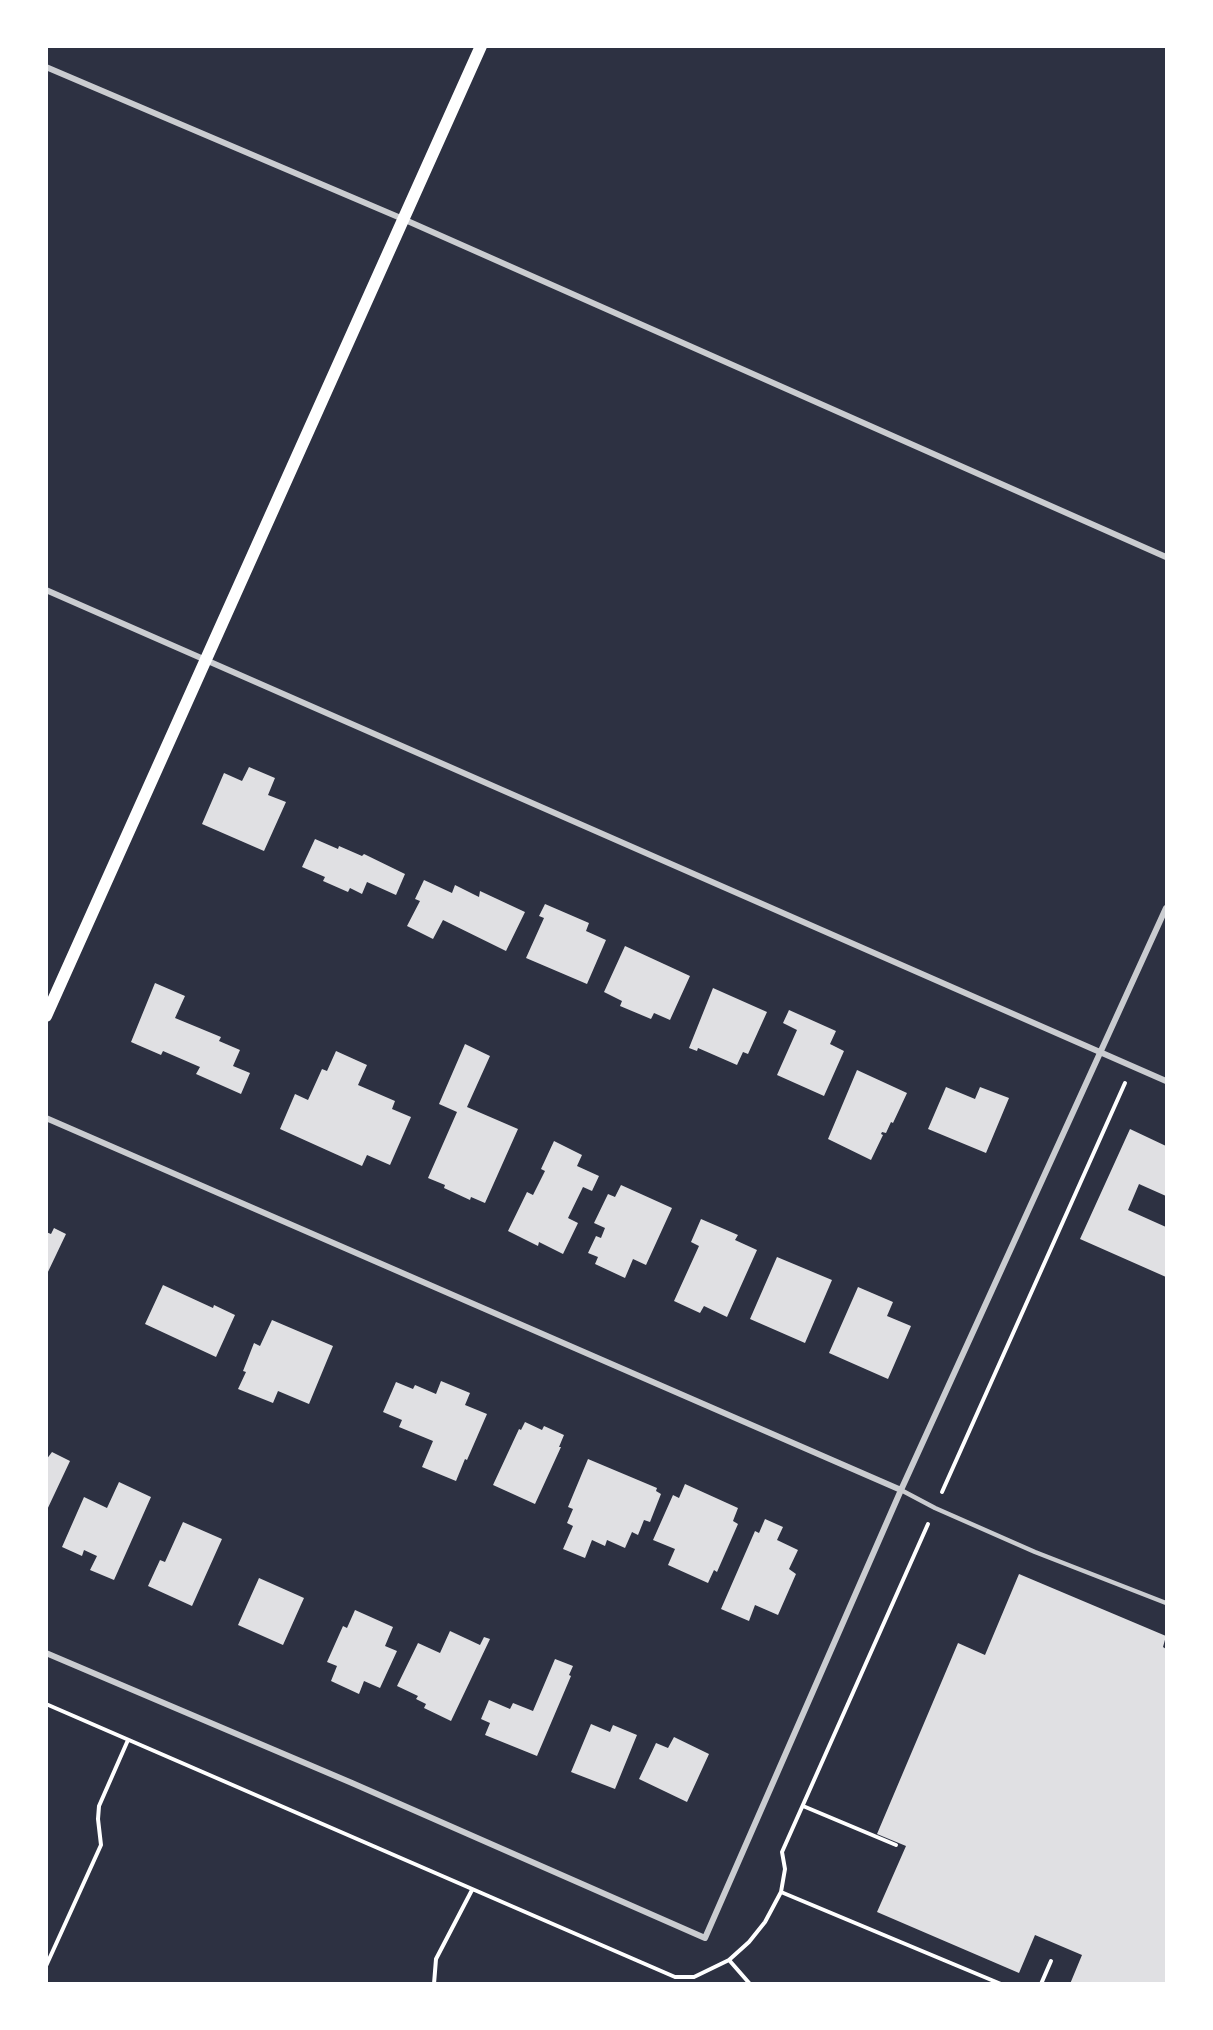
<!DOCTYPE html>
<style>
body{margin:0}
#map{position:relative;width:1213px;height:2030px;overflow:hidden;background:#2d3142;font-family:"Noto Sans",sans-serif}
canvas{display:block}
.frame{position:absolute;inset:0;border:48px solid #fff;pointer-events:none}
</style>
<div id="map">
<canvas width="1213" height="2030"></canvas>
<div class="frame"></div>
</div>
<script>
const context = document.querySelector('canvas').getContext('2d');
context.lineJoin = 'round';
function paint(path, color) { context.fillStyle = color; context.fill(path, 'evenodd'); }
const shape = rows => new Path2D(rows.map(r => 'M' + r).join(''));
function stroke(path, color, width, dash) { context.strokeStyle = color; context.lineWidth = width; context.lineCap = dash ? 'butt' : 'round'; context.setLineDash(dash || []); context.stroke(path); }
paint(shape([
 [249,767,275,778,268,795,286,802,264,851,202,824,224,773,242,781],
 [315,839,338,849,339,846,362,856,364,854,405,874,396,895,367,882,362,894,350,888,348,892,323,881,325,877,302,867],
 [424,880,452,893,455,885,479,897,480,891,525,912,506,951,443,920,433,939,407,926,420,901,415,899],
 [545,904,589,923,586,931,606,940,587,984,526,958,544,918,539,916],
 [625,946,690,976,670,1020,654,1013,651,1019,620,1006,622,1001,604,992],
 [155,983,185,996,175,1018,221,1037,219,1041,240,1050,233,1066,250,1073,241,1094,196,1074,200,1067,163,1051,161,1055,131,1042],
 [713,988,767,1012,748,1054,743,1052,737,1065,698,1048,697,1051,689,1048],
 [789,1010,836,1031,830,1044,844,1051,824,1096,777,1075,797,1030,783,1023],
 [465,1044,490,1056,467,1107,518,1129,485,1203,471,1197,470,1200,444,1188,445,1185,428,1178,457,1112,439,1104],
 [336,1051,367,1065,358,1085,395,1101,392,1109,411,1117,390,1165,367,1155,362,1166,280,1129,295,1094,308,1100,322,1069,327,1071],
 [857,1070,907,1093,893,1123,891,1122,886,1133,882,1132,881,1134,883,1135,871,1160,828,1139],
 [946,1087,975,1099,980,1087,1009,1098,986,1153,928,1129],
 [1130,1129,1166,1146,1166,1196,1139,1184,1128,1210,1166,1227,1166,1277,1080,1239],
 [554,1141,582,1155,577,1166,599,1176,592,1191,583,1187,568,1218,578,1223,563,1254,539,1242,538,1246,508,1231,527,1192,533,1195,545,1171,541,1169],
 [621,1185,672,1208,646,1265,633,1259,625,1278,595,1264,598,1257,588,1253,596,1236,601,1238,605,1228,594,1223,608,1194,615,1197],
 [701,1219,738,1235,735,1240,757,1250,727,1317,704,1306,700,1313,674,1301,699,1246,691,1242],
 [54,1228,66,1234,46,1276,46,1232,51,1234],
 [777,1257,832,1280,805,1343,750,1319],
 [163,1285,213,1308,214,1305,235,1315,216,1357,145,1324],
 [858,1287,893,1302,887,1316,911,1326,888,1379,829,1353],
 [272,1320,333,1346,309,1404,278,1391,273,1403,238,1389,246,1372,243,1371,254,1343,260,1346],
 [441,1381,470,1393,465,1405,487,1414,467,1460,465,1459,456,1481,422,1467,433,1441,399,1427,402,1420,383,1412,396,1382,413,1389,415,1385,436,1394],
 [525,1422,542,1430,544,1426,564,1435,559,1447,561,1447,535,1504,493,1485,519,1429,521,1430],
 [52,1452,70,1461,46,1512,46,1460],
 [588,1459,657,1488,656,1491,661,1494,650,1522,644,1520,638,1535,632,1532,625,1548,607,1540,605,1546,592,1540,585,1558,563,1549,573,1526,567,1523,573,1509,568,1507],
 [119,1482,151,1497,114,1580,90,1570,97,1556,84,1550,82,1556,62,1547,84,1497,107,1508],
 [685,1484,738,1508,733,1521,738,1524,717,1572,714,1570,708,1583,668,1565,675,1549,653,1540,673,1495,679,1498],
 [765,1519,783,1527,777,1540,798,1550,789,1569,796,1574,778,1615,755,1605,749,1621,721,1609,755,1531,759,1533],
 [183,1522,222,1539,192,1606,148,1586,160,1560,165,1562],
 [1019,1574,1166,1636,1163,1647,1166,1649,1166,1984,1070,1984,1082,1955,1035,1935,1019,1973,877,1912,906,1846,877,1834,958,1643,985,1655],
 [259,1578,304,1598,283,1645,238,1625],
 [355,1610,393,1627,385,1646,397,1651,380,1688,364,1681,359,1694,331,1681,337,1666,327,1662,343,1626,347,1628],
 [450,1631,480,1645,484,1637,490,1639,451,1721,424,1708,426,1704,416,1699,418,1696,397,1686,418,1643,440,1653],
 [555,1659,573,1666,569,1675,571,1676,537,1756,485,1735,490,1723,481,1719,489,1700,510,1709,513,1703,533,1711],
 [591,1724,610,1732,613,1725,637,1735,615,1789,571,1772],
 [674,1737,709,1754,687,1802,639,1779,656,1743,668,1748]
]), '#e0e0e3');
stroke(shape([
 [942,1492,1125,1083],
 [46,1704,675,1977,694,1977,729,1960,749,1942,765,1922,781,1892,785,1869,782,1852,928,1524],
 [803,1806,896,1845],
 [781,1892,1001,1984],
 [729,1960,750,1984],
 [46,1966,101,1845,98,1819,99,1806,128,1740],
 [434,1984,436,1959,472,1890],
 [1041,1984,1051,1961]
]), '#fff', 4);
stroke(shape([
 [901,1490,935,1508,1035,1552,1166,1603]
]), '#caccd0', 4.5);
stroke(shape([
 [46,67,403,219,1166,557],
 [46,590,1166,1081],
 [46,1118,901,1490],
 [46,1653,352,1783,705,1938,901,1490,1166,908]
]), '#caccd0', 6);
stroke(shape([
 [46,1016,481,46]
]), '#fff', 12);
</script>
